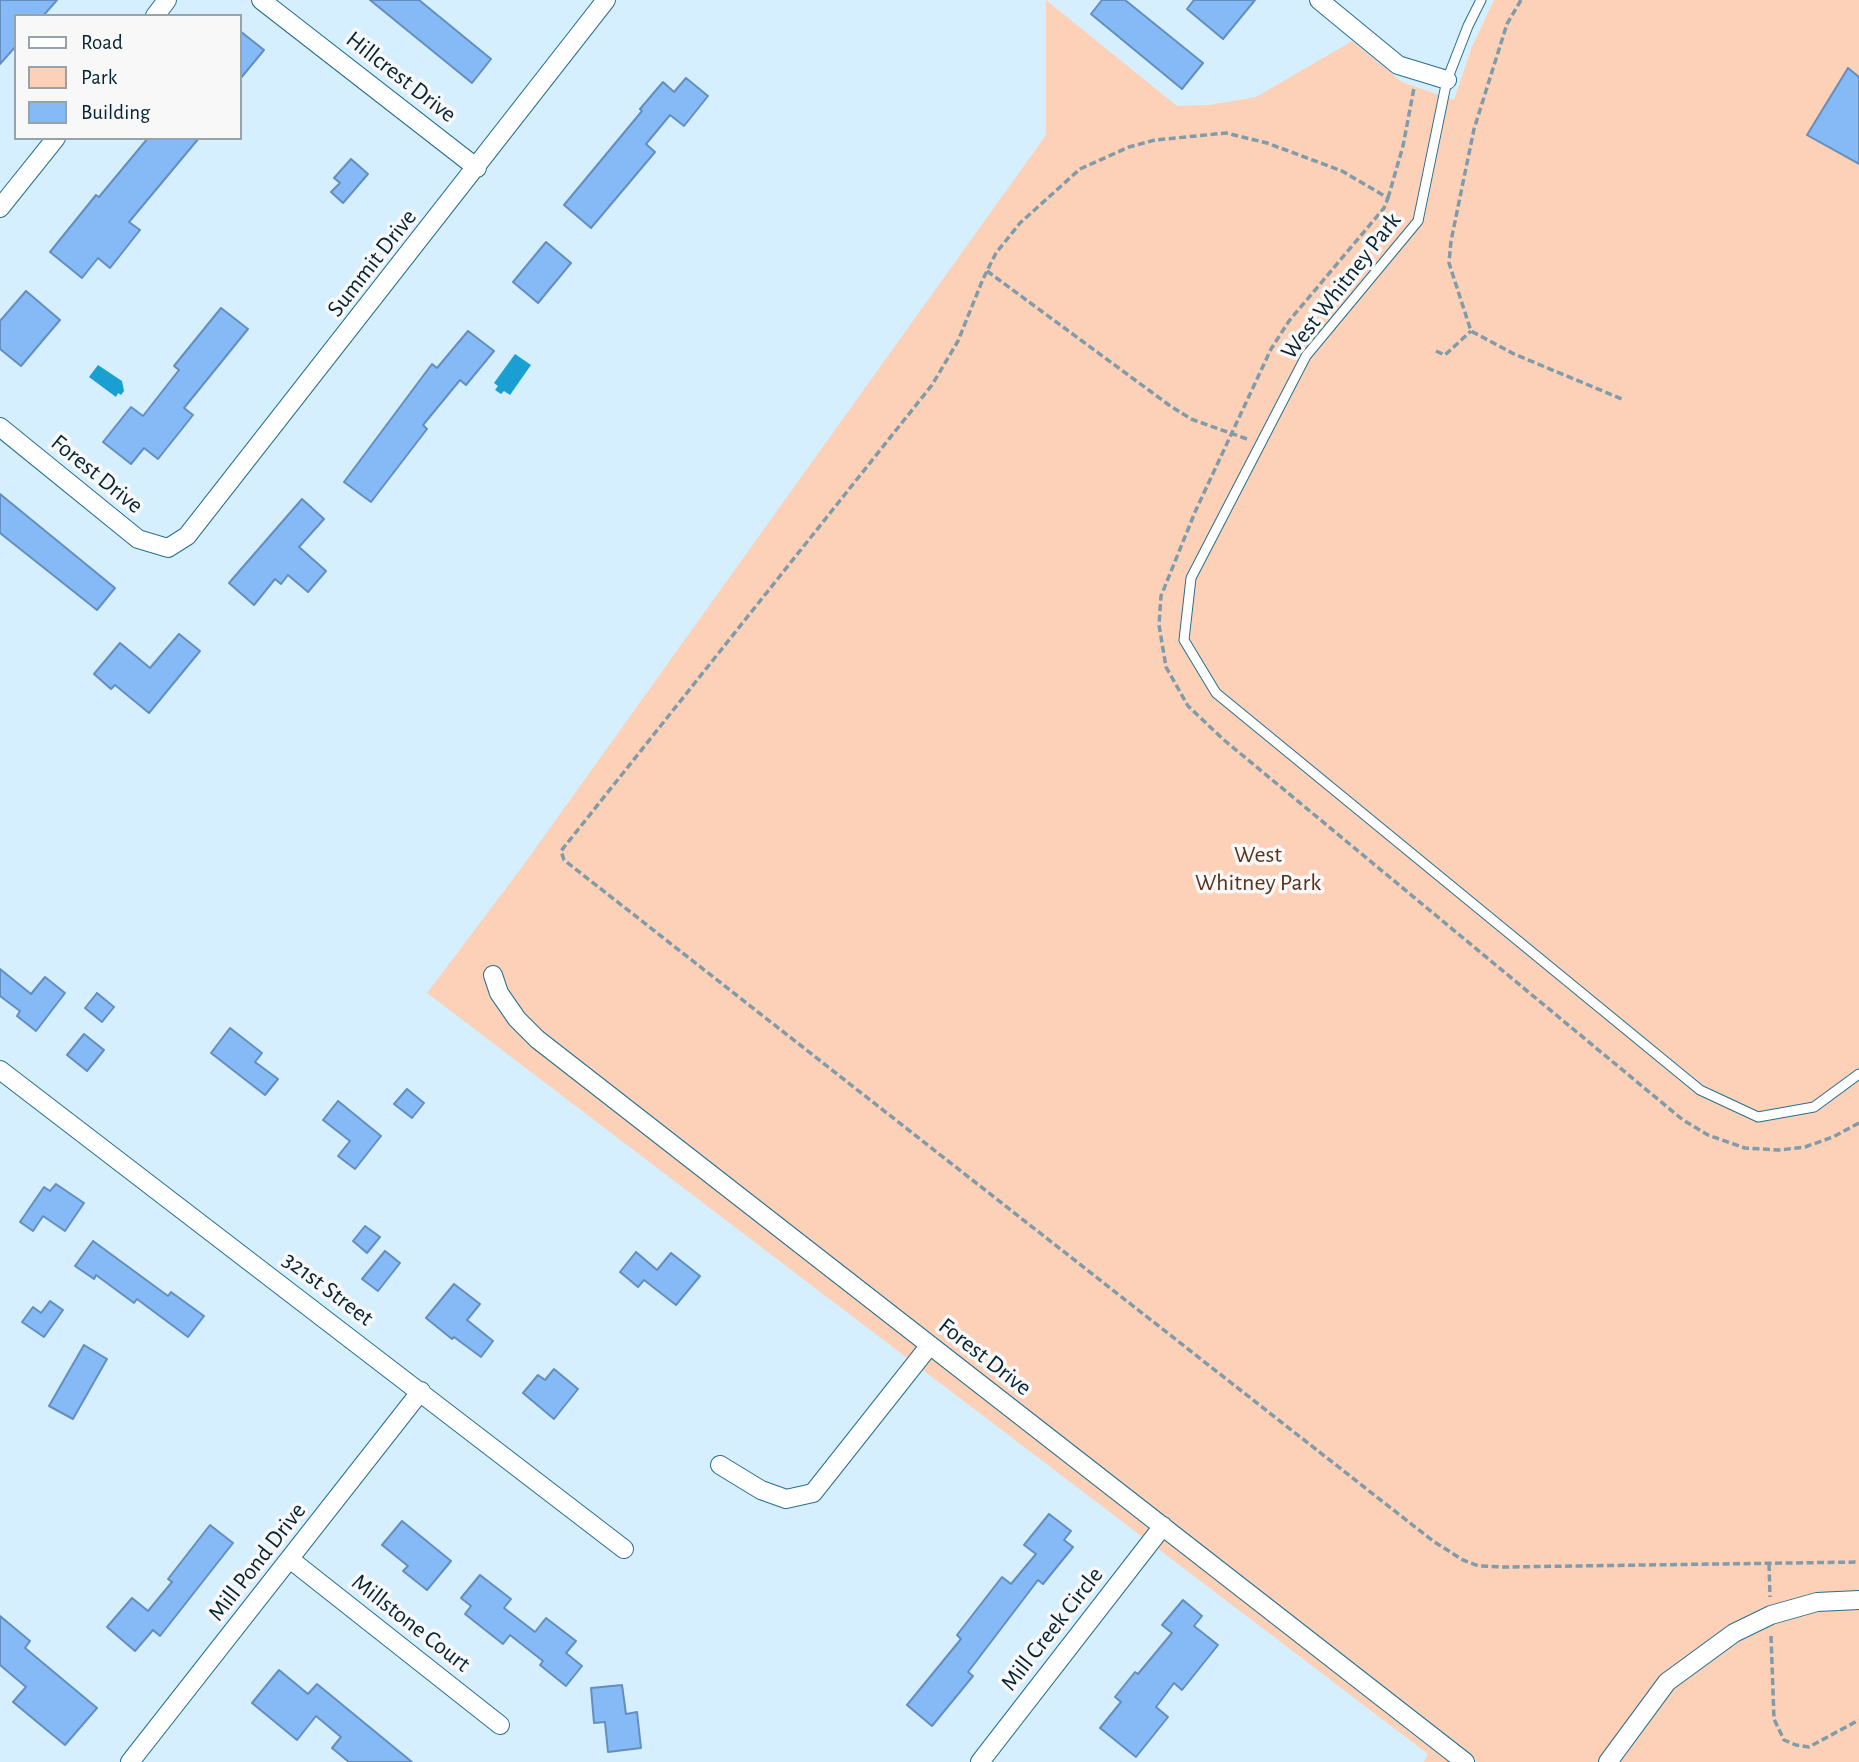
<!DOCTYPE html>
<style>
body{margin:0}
#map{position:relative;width:1859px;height:1762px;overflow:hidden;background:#d5effe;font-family:"Alegreya Sans",sans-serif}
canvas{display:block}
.legend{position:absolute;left:14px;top:14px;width:228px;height:126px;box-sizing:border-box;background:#f8f8f8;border:2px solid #97a3a8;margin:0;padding:9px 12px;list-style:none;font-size:21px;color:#062331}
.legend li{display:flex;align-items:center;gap:14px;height:35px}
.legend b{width:35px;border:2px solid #97a3a8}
</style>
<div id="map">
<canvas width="1859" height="1762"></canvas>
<ul class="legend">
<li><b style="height:9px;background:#fff"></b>Road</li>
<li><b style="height:19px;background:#fcd1b8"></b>Park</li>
<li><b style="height:19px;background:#85baf7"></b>Building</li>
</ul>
</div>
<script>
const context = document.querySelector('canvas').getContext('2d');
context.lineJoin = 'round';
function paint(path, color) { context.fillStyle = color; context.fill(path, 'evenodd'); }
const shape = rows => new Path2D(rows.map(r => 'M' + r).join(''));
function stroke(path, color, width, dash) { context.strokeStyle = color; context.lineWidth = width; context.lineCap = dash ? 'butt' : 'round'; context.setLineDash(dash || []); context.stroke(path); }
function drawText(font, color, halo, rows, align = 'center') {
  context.font = font + ' "Alegreya Sans",sans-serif'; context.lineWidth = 7; context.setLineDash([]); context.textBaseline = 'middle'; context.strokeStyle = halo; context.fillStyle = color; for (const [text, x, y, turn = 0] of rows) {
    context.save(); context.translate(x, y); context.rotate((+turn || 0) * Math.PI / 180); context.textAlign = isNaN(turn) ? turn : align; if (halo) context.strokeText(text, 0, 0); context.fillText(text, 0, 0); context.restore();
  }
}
paint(shape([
 [1046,0,1177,106,1209,105,1256,97,1352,41,1402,82,1454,100,1471,49,1494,0,1859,0,1859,1762,1424,1762,1428,1754,427,993,522,867,1046,135]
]), '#fcd1b8');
paint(shape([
 [515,354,531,365,510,395,504,391,501,394,495,390,498,386,494,383],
 [98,365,122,381,124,391,121,395,118,393,116,397,89,377]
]), '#1a9fd3');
const building = shape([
 [0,0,57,0,43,16,16,16,16,46,0,64,0,0],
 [370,0,419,0,491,59,472,83,370,0],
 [1102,0,1125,0,1203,63,1182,89,1091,14,1102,0],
 [1194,0,1255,0,1223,39,1187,9,1194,0],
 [240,31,264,50,240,79,240,31],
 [1848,68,1859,77,1859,164,1807,135,1848,68],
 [686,78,708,96,684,126,670,115,646,144,655,152,591,228,564,205,642,111,640,109,663,82,674,92,686,78],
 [148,138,199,138,129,222,140,230,110,268,98,258,82,278,50,252,96,195,99,197,148,138],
 [351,159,368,174,343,203,331,192,340,183,334,178,351,159],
 [546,242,571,263,538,303,513,282,546,242],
 [26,291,60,320,21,366,0,349,0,321,26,291],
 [221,308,248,329,184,408,193,415,158,459,144,448,131,464,103,442,131,407,143,416,179,370,174,366,221,308],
 [468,331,494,351,466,385,460,380,423,425,427,429,371,502,344,482,432,364,437,368,468,331],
 [0,494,115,588,97,610,0,533,0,494],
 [302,499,324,519,299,547,326,571,308,592,288,575,281,584,275,579,254,605,229,583,302,499],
 [179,634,200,651,149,713,115,685,111,689,94,674,120,643,150,668,179,634],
 [0,969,31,994,45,977,65,993,36,1031,17,1016,20,1011,0,996,0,969],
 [97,993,114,1007,102,1022,85,1008,97,993],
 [230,1028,262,1053,255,1062,278,1079,265,1095,211,1053,230,1028],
 [84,1034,104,1050,87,1071,67,1055,84,1034],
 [407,1089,424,1103,412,1118,394,1104,407,1089],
 [338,1101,381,1136,355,1169,338,1156,350,1141,323,1120,338,1101],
 [56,1184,84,1203,65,1231,43,1216,33,1231,20,1222,44,1187,50,1191,56,1184],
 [365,1226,380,1237,367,1253,353,1241,365,1226],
 [93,1241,168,1296,171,1292,204,1316,188,1337,137,1299,134,1303,96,1275,94,1279,75,1266,93,1241],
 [385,1251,400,1263,378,1291,362,1279,385,1251],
 [636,1252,657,1270,671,1253,700,1276,676,1305,644,1280,638,1287,620,1272,636,1252],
 [454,1284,480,1304,467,1320,493,1341,481,1357,454,1337,452,1339,426,1318,454,1284],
 [50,1301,63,1310,44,1337,22,1322,33,1307,41,1313,50,1301],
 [84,1345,107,1359,73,1419,49,1406,84,1345],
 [554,1369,578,1389,554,1419,523,1393,538,1375,545,1380,554,1369],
 [1049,1514,1071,1531,1064,1540,1073,1547,1043,1584,1038,1580,968,1672,973,1676,932,1726,907,1705,961,1639,957,1635,1002,1577,1011,1584,1036,1554,1024,1545,1049,1514],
 [402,1521,451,1561,427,1590,403,1571,408,1566,382,1545,402,1521],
 [210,1525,233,1543,160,1636,153,1630,135,1651,107,1627,132,1598,148,1611,172,1582,168,1579,210,1525],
 [480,1575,511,1599,504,1608,535,1632,546,1618,576,1641,566,1653,582,1666,566,1686,540,1665,543,1661,510,1635,503,1644,465,1614,471,1606,461,1598,480,1575],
 [1183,1600,1202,1616,1194,1626,1218,1645,1182,1690,1174,1683,1156,1707,1168,1717,1136,1757,1100,1728,1121,1702,1115,1697,1135,1672,1138,1674,1172,1633,1162,1625,1183,1600],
 [0,1616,30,1641,25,1648,97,1708,65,1745,13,1702,26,1687,0,1665,0,1616],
 [279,1670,308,1694,317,1684,412,1762,349,1762,332,1748,341,1737,316,1716,297,1740,252,1703,279,1670],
 [622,1685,626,1714,637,1712,641,1748,608,1752,605,1722,594,1723,591,1688,622,1685]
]);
paint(building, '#85baf7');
stroke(building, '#648ebe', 2);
const lane = shape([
 [1481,0,1468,26,1447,80,1418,221,1306,356,1191,578,1184,640,1216,693,1700,1090,1758,1117,1814,1107,1859,1074]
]);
const street = shape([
 [261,0,477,168],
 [1319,0,1398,65,1447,80],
 [155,16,167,0],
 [0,208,56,138],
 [0,427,138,539,168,548,187,536,606,0],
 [493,975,499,993,517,1019,537,1039,1465,1762],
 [0,1070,624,1549],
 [720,1465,761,1490,786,1499,813,1493,930,1345],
 [291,1560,500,1725],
 [130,1762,421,1391],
 [980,1762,1163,1526],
 [1608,1762,1667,1682,1734,1633,1771,1615,1817,1602,1859,1600]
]);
stroke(lane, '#286e8e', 11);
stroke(street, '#286e8e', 20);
stroke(shape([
 [1521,0,1507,24,1474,129,1451,241,1449,263,1471,331,1514,354,1622,399],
 [1388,198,1403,146,1414,88],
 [987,271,1169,405,1191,419,1247,439],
 [1436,351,1445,355,1471,331],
 [1859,1123,1833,1137,1805,1147,1779,1150,1745,1148,1708,1135,1683,1120,1224,740,1188,706,1166,667,1159,625,1161,596,1195,512,1271,349,1289,321,1384,208,1388,198,1342,171,1267,143,1226,133,1155,140,1129,147,1080,169,1020,223,996,253,983,279,958,341,932,385,561,851,564,860,1433,1541,1463,1560,1479,1566,1505,1567,1859,1562],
 [1769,1564,1770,1597],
 [1771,1636,1774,1719,1784,1740,1796,1745,1809,1747,1859,1720]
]), '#809ba9', 3.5, [7, 3.5]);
stroke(lane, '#fff', 9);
stroke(street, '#fff', 18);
drawText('24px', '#062331', '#f8f8f8', [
 ["Hillcrest Drive",401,77,38],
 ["Summit Drive",372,263,-52],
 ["West Whitney Park",1341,286,-52],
 ["Forest Drive",97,474,39],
 ["321st Street",328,1289,37],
 ["Forest Drive",985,1357,38],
 ["Mill Pond Drive",257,1562,-52],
 ["Millstone Court",411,1623,38],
 ["Mill Creek Circle",1052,1629,-52]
]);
drawText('24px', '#57331b', '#f8f8f8', [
 ["West",1258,855],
 ["Whitney Park",1258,883]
]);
</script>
